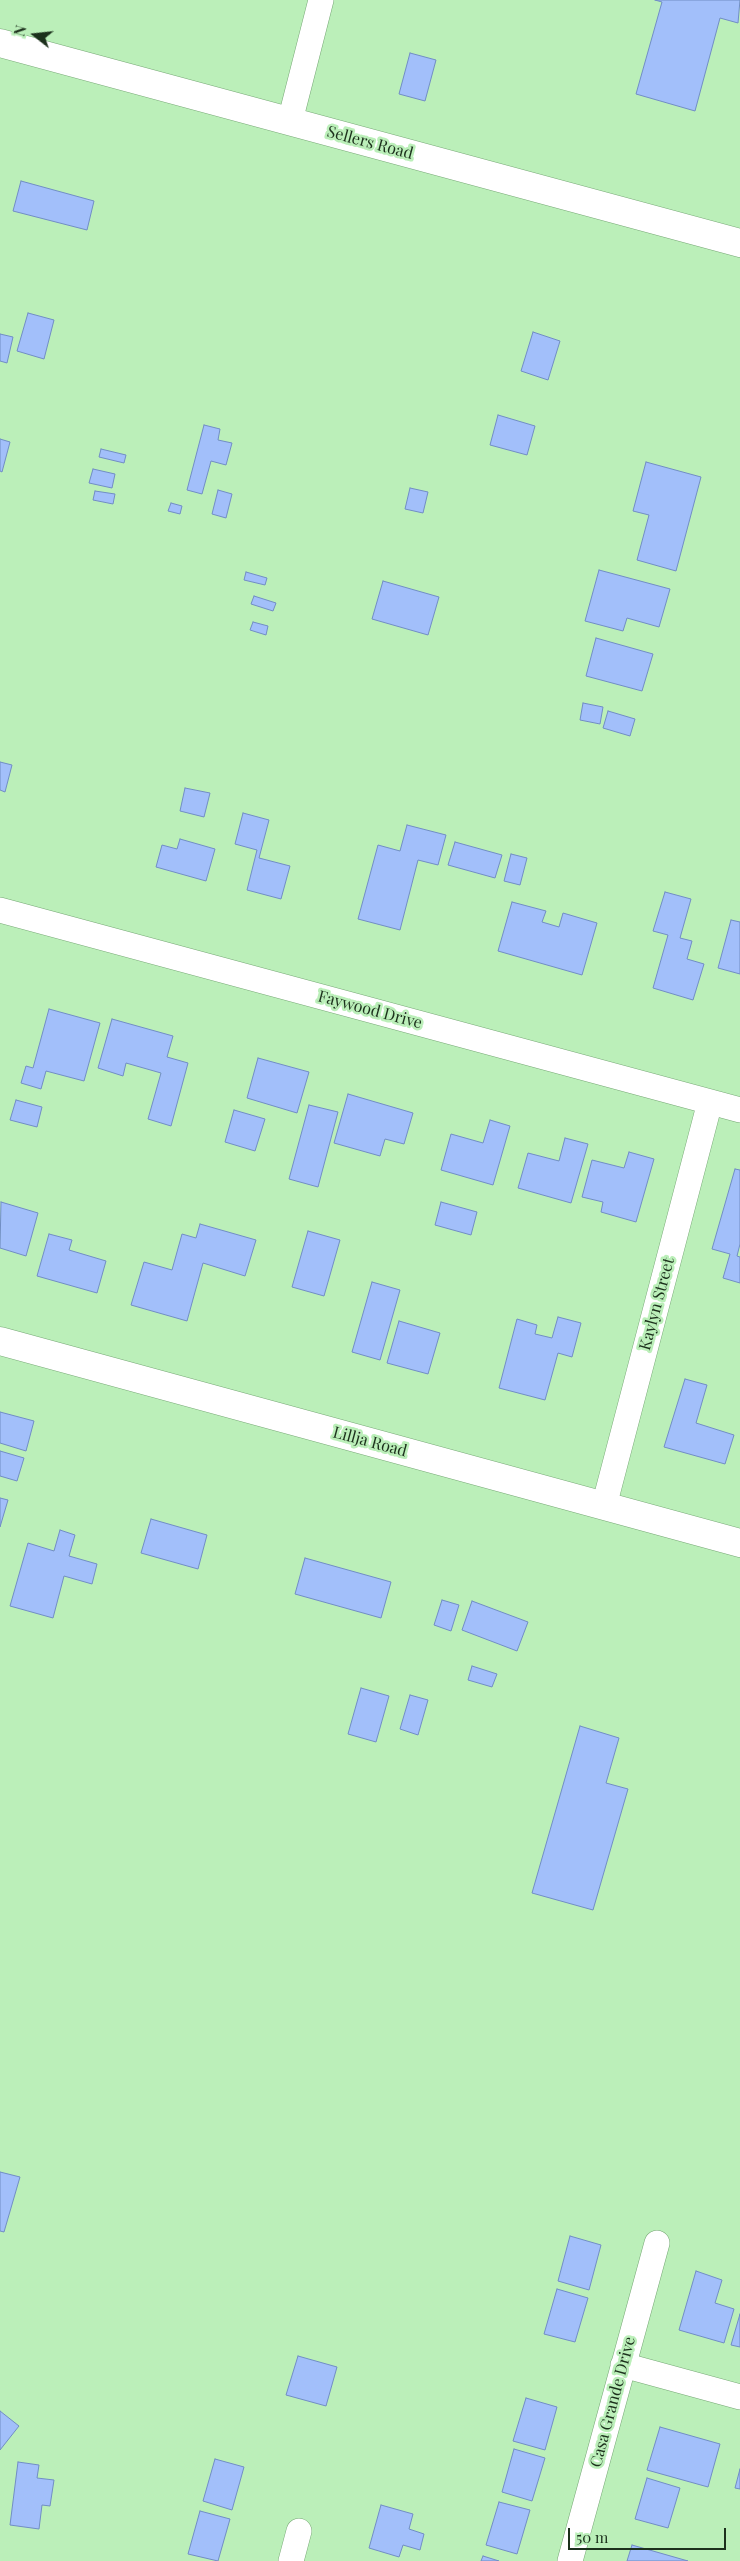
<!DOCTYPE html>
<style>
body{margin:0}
#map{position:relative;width:740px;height:2561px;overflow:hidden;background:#bbefb9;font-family:"Playfair Display",serif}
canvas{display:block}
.north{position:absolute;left:10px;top:10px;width:50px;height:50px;-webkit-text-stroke:4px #bbefb9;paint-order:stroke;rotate:286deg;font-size:14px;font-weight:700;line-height:20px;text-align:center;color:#1c301c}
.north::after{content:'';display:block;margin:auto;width:18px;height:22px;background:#1c301c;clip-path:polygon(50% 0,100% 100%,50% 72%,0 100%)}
.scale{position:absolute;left:568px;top:2528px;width:158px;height:22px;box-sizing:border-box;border:2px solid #1c301c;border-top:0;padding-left:6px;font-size:15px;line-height:18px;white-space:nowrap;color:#1c301c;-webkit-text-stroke:4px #bbefb9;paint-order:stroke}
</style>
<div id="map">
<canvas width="740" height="2561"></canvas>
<div class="north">N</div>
<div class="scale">50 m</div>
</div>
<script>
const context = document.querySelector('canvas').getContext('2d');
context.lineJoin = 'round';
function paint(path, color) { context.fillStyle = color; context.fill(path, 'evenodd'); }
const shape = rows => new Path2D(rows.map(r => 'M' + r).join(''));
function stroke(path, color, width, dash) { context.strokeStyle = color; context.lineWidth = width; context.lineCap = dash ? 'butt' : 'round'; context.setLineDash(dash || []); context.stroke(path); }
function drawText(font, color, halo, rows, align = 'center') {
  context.font = font + ' "Playfair Display",serif'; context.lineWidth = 5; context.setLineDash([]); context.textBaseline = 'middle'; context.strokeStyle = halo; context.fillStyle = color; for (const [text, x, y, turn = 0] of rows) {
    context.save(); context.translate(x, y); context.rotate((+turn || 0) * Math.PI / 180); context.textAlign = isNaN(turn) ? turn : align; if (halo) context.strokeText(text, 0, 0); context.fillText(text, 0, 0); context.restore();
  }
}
const building = shape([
 [655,0,740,0,738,23,720,18,695,111,636,94,662,2,655,0],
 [410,53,436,60,425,101,399,94,410,53],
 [21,181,94,201,87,230,13,211,21,181],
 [28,313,54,320,44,359,17,351,28,313],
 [533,332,560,341,548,380,521,371,533,332],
 [0,334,13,337,7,363,0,361,0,334],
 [498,415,535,426,527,455,490,445,498,415],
 [204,425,220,429,218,440,232,443,226,465,211,461,202,494,187,490,204,425],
 [0,439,10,442,2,472,0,471,0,439],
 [101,449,126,455,124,463,99,457,101,449],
 [646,462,701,477,676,571,637,560,649,515,633,511,646,462],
 [93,469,115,474,112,488,89,483,93,469],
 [410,488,428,492,423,513,405,509,410,488],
 [218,490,232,494,226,518,212,514,218,490],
 [95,491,115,494,113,504,93,500,95,491],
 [171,503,182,506,180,514,168,511,171,503],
 [599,570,670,589,659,627,627,618,623,631,585,621,599,570],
 [246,572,267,578,265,585,244,580,246,572],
 [383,581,439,597,428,635,372,619,383,581],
 [254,596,276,603,273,611,251,604,254,596],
 [253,622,268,626,266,635,250,630,253,622],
 [596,638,653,654,642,691,586,676,596,638],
 [583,703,603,707,600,724,580,720,583,703],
 [608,711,635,719,630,736,603,728,608,711],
 [0,762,12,765,5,792,0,790,0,762],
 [185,788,210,793,204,817,180,811,185,788],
 [243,813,269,820,259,858,290,866,281,899,247,890,257,850,235,844,243,813],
 [407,825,446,835,438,865,418,860,400,930,358,919,378,845,400,851,407,825],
 [180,839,215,849,206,881,156,867,162,845,177,849,180,839],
 [455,842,502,855,495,878,448,865,455,842],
 [511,854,527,858,520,885,504,881,511,854],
 [665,892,691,899,680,938,692,941,687,959,704,964,693,1000,653,988,668,935,653,931,665,892],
 [512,902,546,911,542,922,559,927,563,913,597,923,582,975,498,951,512,902],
 [731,920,740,922,740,974,718,968,731,920],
 [49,1009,100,1023,84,1081,46,1071,41,1089,21,1083,26,1066,33,1068,49,1009],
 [112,1019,173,1036,167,1057,188,1063,171,1126,148,1119,161,1073,126,1063,123,1076,98,1068,112,1019],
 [258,1058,309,1072,297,1113,247,1098,258,1058],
 [348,1094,413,1113,404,1144,385,1139,380,1156,334,1143,348,1094],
 [16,1100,42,1107,37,1127,10,1120,16,1100],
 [309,1105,338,1112,318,1187,289,1179,309,1105],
 [234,1110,265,1119,255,1151,225,1142,234,1110],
 [490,1120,510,1126,493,1185,441,1170,451,1134,483,1143,490,1120],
 [565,1138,588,1144,571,1203,518,1188,528,1153,559,1161,565,1138],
 [629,1152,654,1159,636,1222,601,1212,603,1202,582,1197,592,1160,624,1168,629,1152],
 [735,1169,740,1170,740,1244,737,1256,740,1257,740,1283,723,1278,730,1254,712,1249,735,1169],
 [1,1202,38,1213,26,1256,0,1248,1,1202],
 [441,1202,477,1212,471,1235,435,1225,441,1202],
 [200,1224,256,1240,245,1276,203,1263,187,1321,131,1305,144,1262,172,1270,182,1234,196,1238,200,1224],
 [308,1231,340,1240,324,1296,292,1287,308,1231],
 [49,1234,72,1240,69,1250,106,1261,97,1293,37,1276,49,1234],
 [372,1282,400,1290,380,1360,352,1352,372,1282],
 [558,1317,581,1323,572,1357,558,1353,545,1400,499,1388,517,1319,537,1325,535,1334,552,1338,558,1317],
 [399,1321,440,1333,428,1374,387,1363,399,1321],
 [685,1379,707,1385,696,1423,734,1435,725,1464,664,1447,685,1379],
 [0,1412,34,1421,26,1451,0,1443,0,1412],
 [0,1451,24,1458,17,1481,0,1476,0,1451],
 [0,1498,8,1500,0,1527,0,1498],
 [151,1519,207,1535,198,1569,141,1553,151,1519],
 [60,1530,75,1535,69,1556,97,1564,92,1584,64,1576,53,1618,10,1606,28,1543,54,1551,60,1530],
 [305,1558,391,1582,381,1618,295,1594,305,1558],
 [442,1600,459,1605,451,1631,434,1625,442,1600],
 [472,1601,528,1622,517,1651,462,1630,472,1601],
 [472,1666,497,1674,492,1687,468,1680,472,1666],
 [361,1688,389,1696,376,1742,348,1734,361,1688],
 [410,1695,428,1700,418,1735,400,1729,410,1695],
 [580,1726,619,1738,606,1783,628,1789,593,1910,532,1893,580,1726],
 [0,2172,20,2177,4,2232,0,2231,0,2172],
 [570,2236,601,2245,589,2290,558,2281,570,2236],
 [696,2271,722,2280,715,2303,734,2309,724,2343,679,2330,696,2271],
 [557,2289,588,2298,575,2342,544,2334,557,2289],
 [740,2314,740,2347,731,2345,740,2314],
 [298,2356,337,2367,326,2406,286,2395,298,2356],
 [526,2398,557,2407,545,2450,513,2441,526,2398],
 [0,2411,19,2426,0,2450,0,2411],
 [660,2427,720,2444,708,2487,647,2470,660,2427],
 [514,2449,545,2458,532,2501,502,2492,514,2449],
 [215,2459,244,2467,232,2510,203,2501,215,2459],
 [18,2462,39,2465,37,2478,54,2480,50,2506,42,2505,39,2529,10,2525,18,2462],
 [740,2469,740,2489,735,2488,740,2469],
 [647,2478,680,2488,668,2528,635,2519,647,2478],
 [499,2502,530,2510,517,2554,486,2545,499,2502],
 [381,2505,413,2514,409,2529,424,2534,420,2550,403,2545,399,2557,369,2548,381,2505],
 [200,2511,230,2519,218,2561,188,2554,200,2511],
 [632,2545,688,2561,627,2561,632,2545],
 [483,2556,499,2561,481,2561,483,2556]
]);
paint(building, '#a2bffa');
stroke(building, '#718dc4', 1);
const minor = shape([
 [290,121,321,0],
 [0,910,740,1110],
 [604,1506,710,1102],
 [623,2365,740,2397],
 [291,2561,299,2531],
 [570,2561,657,2243]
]);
const tertiary = shape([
 [0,43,740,243],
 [0,1341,740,1543]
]);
stroke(minor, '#77a876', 26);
stroke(tertiary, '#77a876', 29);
stroke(minor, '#fff', 25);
stroke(tertiary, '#fff', 28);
drawText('16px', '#1c301c', '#bbefb9', [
 ["Sellers Road",370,143,15],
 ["Faywood Drive",370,1010,15],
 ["Kaylyn Street",657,1304,-75],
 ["Lillja Road",370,1442,15],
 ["Casa Grande Drive",613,2402,-75]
]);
</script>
